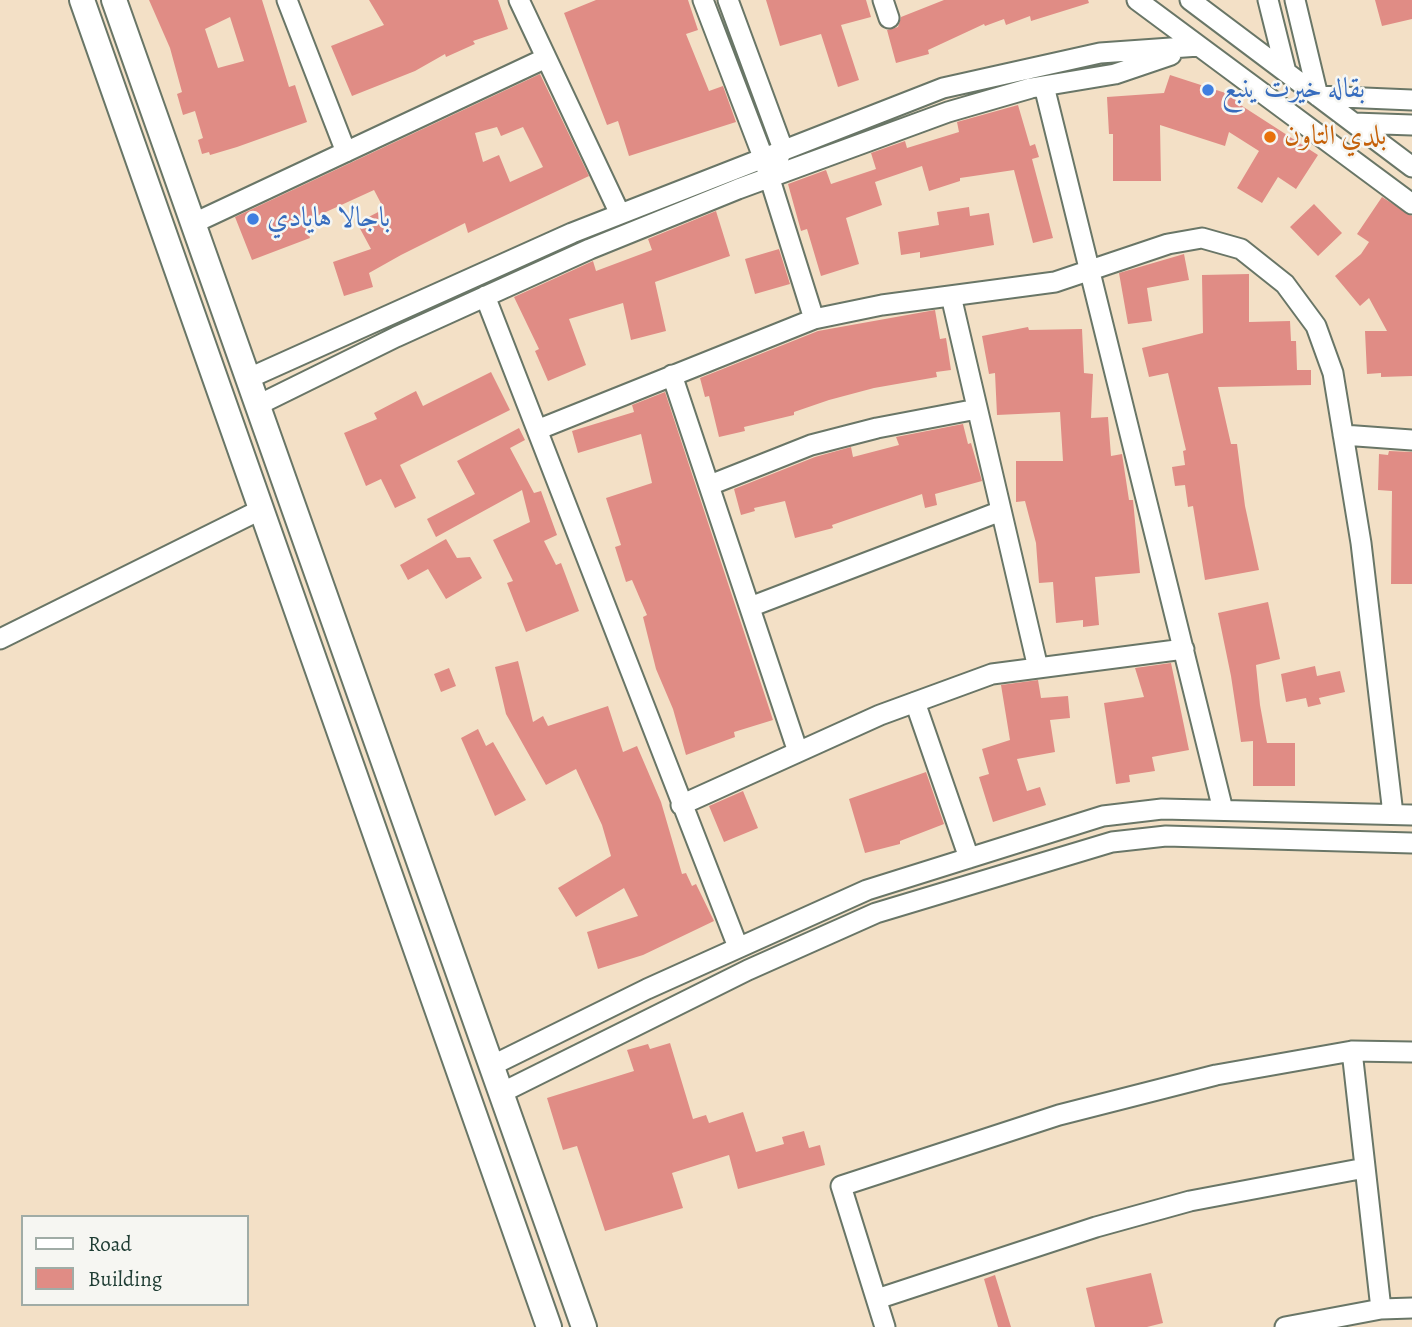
<!DOCTYPE html>
<meta charset="utf-8">
<style>
body{margin:0}
#map{position:relative;width:1412px;height:1327px;overflow:hidden;background:#f3e0c6;font-family:Alegreya,serif}
canvas{display:block}
.legend{position:absolute;left:21px;top:1215px;width:228px;height:91px;box-sizing:border-box;background:#f6f6f2;border:2px solid #a0aca6;margin:0;padding:9px 12px;list-style:none;font-size:21px;color:#1f3d34}
.legend li{display:flex;align-items:center;gap:14px;height:35px}
.legend b{width:35px;border:2px solid #a0aca6}
</style>
<div id="map">
<canvas width="1412" height="1327"></canvas>
<ul class="legend">
<li><b style="height:9px;background:#fff"></b>Road</li>
<li><b style="height:19px;background:#e08c85"></b>Building</li>
</ul>
</div>
<script>
const context = document.querySelector('canvas').getContext('2d');
context.lineJoin = 'round';
function paint(path, color) { context.fillStyle = color; context.fill(path, 'evenodd'); }
const shape = rows => new Path2D(rows.map(r => 'M' + r).join(''));
function stroke(path, color, width, dash) { context.strokeStyle = color; context.lineWidth = width; context.lineCap = dash ? 'butt' : 'round'; context.setLineDash(dash || []); context.stroke(path); }
function drawText(font, color, halo, rows, align = 'center') {
  context.font = font + ' Alegreya,Amiri,serif'; context.lineWidth = 5; context.setLineDash([]); context.textBaseline = 'middle'; context.strokeStyle = halo; context.fillStyle = color; for (const [text, x, y, turn = 0] of rows) {
    context.save(); context.translate(x, y); context.rotate((+turn || 0) * Math.PI / 180); context.textAlign = isNaN(turn) ? turn : align; if (halo) context.strokeText(text, 0, 0); context.fillText(text, 0, 0); context.restore();
  }
}
paint(shape([
 [149,0,262,0,289,87,295,85,307,122,237,147,210,155,209,152,202,154,198,140,203,138,195,111,183,115,177,94,182,92,170,48],
 [230,17,244,61,218,68,205,29],
 [369,0,498,0,508,29,473,41,475,44,446,57,445,54,415,71,352,96,331,46,384,25],
 [596,0,688,0,698,30,686,34,709,91,723,86,736,122,629,156,618,121,607,125,564,13],
 [766,0,866,0,871,17,841,25,859,80,838,87,821,34,780,46],
 [944,0,1088,0,1089,3,1031,21,1030,16,1006,25,1004,19,985,26,984,24,928,50,929,54,896,63,887,30,898,27,901,17],
 [1375,0,1412,0,1412,19,1382,26],
 [540,74,589,176,468,233,465,223,401,255,369,273,373,287,344,296,333,262,371,249,357,223,384,209,374,190,304,222,310,238,252,260,235,217],
 [497,127,501,136,523,127,543,167,510,182,499,155,483,162,475,133],
 [1170,75,1241,98,1239,104,1318,155,1296,189,1278,177,1262,203,1237,188,1259,151,1229,132,1225,146,1160,125,1161,181,1113,181,1113,134,1109,134,1107,97,1164,93],
 [1018,105,1030,146,1035,144,1039,157,1032,159,1053,238,1033,243,1014,170,960,178,960,181,929,191,922,166,875,182,882,205,846,218,859,264,821,276,807,229,801,231,788,184,826,170,831,184,876,169,871,153,905,141,907,148,959,132,957,122],
 [1382,197,1412,216,1412,376,1381,377,1381,373,1367,374,1365,331,1387,331,1369,298,1360,306,1335,276,1361,254,1369,242,1357,234],
 [1314,204,1342,233,1318,256,1290,227],
 [969,207,970,216,989,213,994,245,920,258,920,252,901,255,898,232,939,225,937,212],
 [716,211,730,256,655,282,666,331,631,340,623,303,569,319,586,365,548,381,535,351,539,349,514,297,593,261,596,271,652,250,648,239],
 [779,249,790,284,755,294,745,259],
 [1184,254,1189,280,1147,288,1152,321,1128,324,1119,273],
 [1249,274,1249,322,1290,321,1291,341,1296,341,1297,370,1311,370,1311,385,1218,387,1231,444,1237,444,1245,506,1259,570,1205,580,1193,506,1188,507,1185,485,1175,486,1172,467,1185,465,1183,451,1186,450,1168,373,1149,377,1142,348,1203,333,1202,275],
 [935,310,940,339,946,338,951,370,936,372,937,377,874,388,829,400,794,412,794,415,744,427,745,431,719,437,709,396,705,397,700,378,818,331],
 [1028,327,1029,330,1082,329,1084,373,1093,374,1091,418,1108,417,1111,456,1122,454,1129,500,1133,500,1140,573,1095,577,1099,625,1083,627,1083,620,1056,623,1053,582,1039,583,1036,543,1025,501,1016,502,1016,461,1063,461,1060,412,997,415,995,373,989,374,982,336],
 [491,372,510,410,400,465,416,498,395,508,381,479,366,486,344,433,377,419,374,413,416,391,423,406],
 [665,392,773,720,734,732,735,737,686,755,673,709,656,669,643,617,647,615,632,580,626,582,615,547,621,545,606,498,652,483,641,434,578,453,572,431,634,412,632,405],
 [963,424,968,444,971,443,982,481,935,494,937,505,925,508,922,494,832,525,833,528,795,538,785,501,754,508,755,511,741,515,734,489,815,457,851,447,853,457,899,445,896,437],
 [519,428,525,440,510,448,534,493,541,491,557,535,544,541,556,565,561,563,579,611,526,632,507,583,513,581,493,540,530,522,522,490,436,537,427,519,475,494,457,461],
 [1389,451,1412,452,1412,584,1391,584,1392,491,1378,490,1379,454,1388,455],
 [446,539,457,558,470,557,482,578,446,599,428,569,408,580,400,565],
 [1268,602,1280,659,1256,665,1260,705,1267,743,1295,743,1295,786,1253,786,1253,741,1241,742,1231,676,1218,613],
 [518,661,533,722,543,716,548,726,608,706,623,752,637,746,661,802,682,874,686,873,692,886,696,884,714,921,643,955,598,969,587,932,638,916,624,888,576,917,558,888,611,856,602,825,576,769,546,785,506,714,495,667],
 [1171,663,1189,750,1152,757,1155,771,1129,775,1130,782,1116,784,1104,703,1144,697,1135,668],
 [1315,666,1317,676,1340,671,1345,692,1319,698,1321,704,1308,707,1306,698,1286,702,1281,674],
 [449,668,456,686,441,692,434,674],
 [1038,680,1041,698,1068,696,1070,718,1050,720,1055,752,1017,759,1027,791,1040,787,1046,805,993,822,979,777,989,774,982,749,1010,740,1001,685],
 [478,729,486,746,493,742,526,800,495,816,461,738],
 [926,772,944,824,900,841,900,844,865,853,849,799],
 [743,791,758,828,724,842,709,806],
 [670,1043,693,1119,706,1115,709,1123,743,1112,756,1152,784,1144,782,1137,804,1131,809,1148,820,1145,825,1165,738,1189,729,1155,672,1173,683,1208,605,1231,577,1146,563,1150,547,1098,634,1071,627,1050,648,1044,650,1049],
 [1151,1273,1163,1323,1147,1327,1095,1327,1086,1288],
 [995,1275,1011,1327,998,1327,984,1279]
]), '#e08c85');
const minor = shape([
 [287,0,346,152],
 [519,0,620,214],
 [703,0,763,157,814,319],
 [728,0,783,149,778,159],
 [883,0,889,18],
 [1137,0,1412,204],
 [1190,0,1412,167],
 [1268,0,1286,72],
 [1295,0,1318,96,1412,100],
 [1044,86,1223,810],
 [1354,123,1412,125],
 [192,224,546,58],
 [485,296,738,947],
 [951,296,1038,668],
 [672,375,798,752],
 [247,379,572,233,943,88,1100,53,1199,46],
 [256,406,396,337,590,249,738,189,948,112,1031,88,1115,74,1171,55],
 [537,430,814,319,882,305,1055,282,1168,244,1202,238,1241,249,1285,284,1316,326,1333,373,1361,543,1393,814],
 [1343,435,1412,440],
 [710,485,811,445,877,428,977,409],
 [750,607,1001,511],
 [0,639,262,509],
 [915,702,969,858],
 [681,805,880,715,992,674,1184,649],
 [1352,1051,1381,1309],
 [491,1066,647,989,867,890,1103,816,1162,809,1412,815],
 [501,1093,748,970,876,913,1112,842,1166,836,1412,843],
 [877,1299,1096,1227,1190,1201,1365,1168],
 [885,1327,841,1186,1059,1115,1216,1075,1352,1051,1412,1052],
 [1285,1327,1381,1309,1412,1308]
]);
const major = shape([
 [82,0,549,1327],
 [114,0,584,1327]
]);
stroke(minor, '#697667', 23);
stroke(major, '#697667', 28);
stroke(minor, '#fff', 19);
stroke(major, '#fff', 24);
for (const [x, y, r, color] of [
 [1208,90,7,"#3f7fe0"],
 [1270,137,7,"#e8710a"],
 [253,219,7,"#3f7fe0"]
]) { const dot = new Path2D(); dot.arc(x, y, r, 0, 2 * Math.PI); context.fillStyle = color; context.fill(dot); stroke(dot, '#f6f6f2', 2.5); }
drawText('28px', '#366cbe', '#f6f6f2', [
 ["بقاله خيرت ينبع",1222,90],
 ["باجالا هايادي",267,219]
], 'left');
drawText('28px', '#c56008', '#f6f6f2', [
 ["بلدي التاون",1284,137]
], 'left');
</script>
